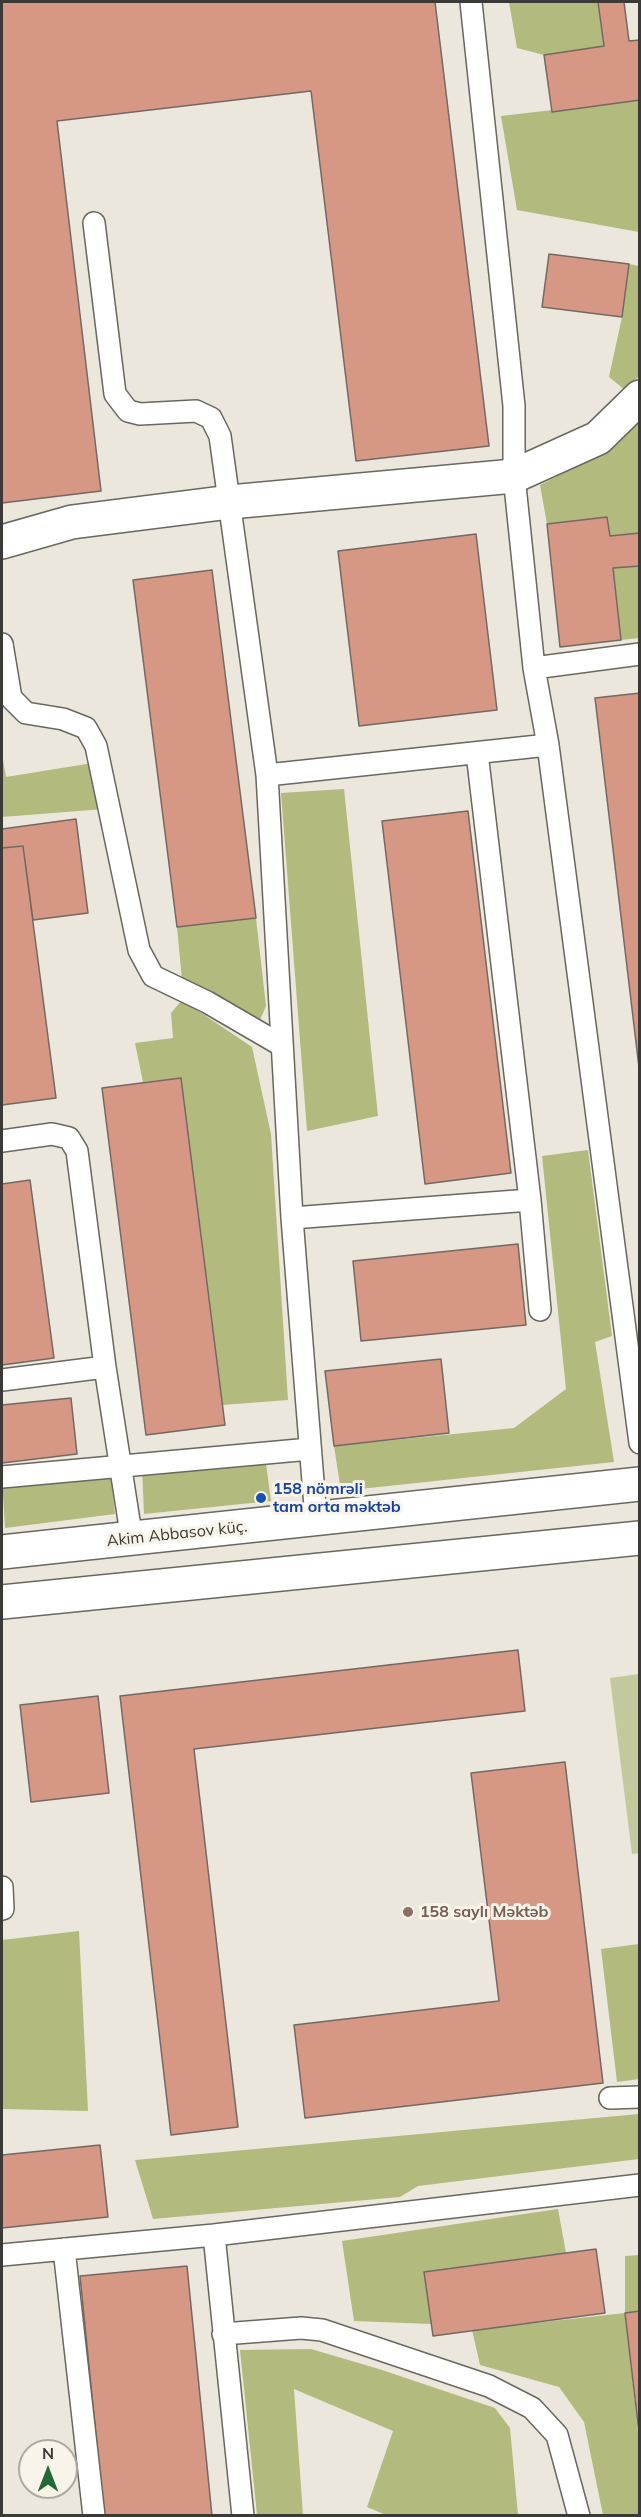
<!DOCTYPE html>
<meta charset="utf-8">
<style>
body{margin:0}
#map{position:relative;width:641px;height:2517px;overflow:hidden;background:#ebe7dc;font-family:Mulish,sans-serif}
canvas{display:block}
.frame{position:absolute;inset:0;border:3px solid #3c3a36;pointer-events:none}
.north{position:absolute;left:18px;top:2439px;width:60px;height:60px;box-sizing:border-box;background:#f8f4e9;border:2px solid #adaaa1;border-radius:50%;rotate:0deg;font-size:16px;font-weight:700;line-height:24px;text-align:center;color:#3c3a36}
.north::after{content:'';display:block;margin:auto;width:21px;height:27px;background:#226935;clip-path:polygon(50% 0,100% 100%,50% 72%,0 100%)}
</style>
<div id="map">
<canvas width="641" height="2517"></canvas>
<div class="frame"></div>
<div class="north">N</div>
</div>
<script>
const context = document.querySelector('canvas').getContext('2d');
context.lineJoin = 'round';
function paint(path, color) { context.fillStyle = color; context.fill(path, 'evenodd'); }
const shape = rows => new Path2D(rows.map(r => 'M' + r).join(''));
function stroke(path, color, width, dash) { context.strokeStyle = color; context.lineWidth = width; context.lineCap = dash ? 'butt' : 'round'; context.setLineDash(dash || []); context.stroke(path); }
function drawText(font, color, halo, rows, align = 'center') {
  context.font = font + ' Mulish,sans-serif'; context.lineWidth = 6; context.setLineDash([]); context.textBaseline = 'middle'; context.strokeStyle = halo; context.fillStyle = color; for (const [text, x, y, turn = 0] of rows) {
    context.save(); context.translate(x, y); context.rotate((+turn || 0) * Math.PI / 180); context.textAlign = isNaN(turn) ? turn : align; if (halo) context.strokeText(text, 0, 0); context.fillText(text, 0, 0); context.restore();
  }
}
paint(shape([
 [639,1674,640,1853,632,1854,610,1678]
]), '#c3c99c');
paint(shape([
 [509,2,598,2,604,46,544,55,517,48],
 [639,100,639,232,517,210,501,116],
 [629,264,639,266,639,376,625,390,609,377,622,317],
 [639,420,639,533,610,536,607,517,547,524,540,485,602,454],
 [639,566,639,638,621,640,613,568],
 [2,754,6,777,105,761,117,808,2,817],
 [344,789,378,1116,307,1131,281,793],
 [256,918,266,1006,257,1027,182,980,177,927],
 [182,1000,252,1047,271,1134,288,1400,222,1405,181,1078,143,1082,135,1043,173,1038,171,1013],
 [588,1150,612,1336,595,1342,614,1462,341,1491,334,1446,514,1428,566,1389,542,1156],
 [265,1456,271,1501,144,1514,142,1467],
 [110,1465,115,1514,5,1528,2,1478],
 [79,1931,88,2111,2,2109,2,1940],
 [639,1944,639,2079,617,2082,601,1949],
 [639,2114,639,2159,418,2186,400,2197,153,2219,135,2160],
 [558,2209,566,2253,424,2272,431,2324,354,2321,342,2241],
 [639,2255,639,2311,625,2313,639,2441,639,2515,603,2515,584,2422,559,2387,480,2365,472,2330,625,2313,625,2256],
 [311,2349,379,2369,495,2408,510,2428,518,2515,386,2515,367,2507,393,2431,294,2389,303,2515,257,2515,240,2350]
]), '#b3ba7d');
const building = shape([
 [2,2,435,2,489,446,356,461,311,91,57,121,101,491,2,503,2,2],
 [598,2,624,2,629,41,640,40,640,100,552,112,544,55,604,46,598,2],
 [549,254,629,264,622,317,542,307,549,254],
 [607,517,610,536,640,533,640,566,613,568,621,640,560,647,547,524,607,517],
 [476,534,497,710,359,726,338,551,476,534],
 [212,570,256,918,177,927,133,580,212,570],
 [640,693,640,1076,595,698,640,693],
 [468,811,511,1173,425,1184,382,821,468,811],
 [76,819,88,913,33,920,23,846,2,848,2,829,76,819],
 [23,846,56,1098,2,1105,2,848,23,846],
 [181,1078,225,1425,146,1435,102,1088,181,1078],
 [30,1180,54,1358,2,1365,2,1184,30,1180],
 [518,1244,526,1325,361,1341,353,1261,518,1244],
 [441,1359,449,1433,334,1446,325,1371,441,1359],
 [71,1398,77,1454,2,1463,2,1405,71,1398],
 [518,1650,525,1711,194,1749,238,2127,171,2135,120,1696,518,1650],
 [98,1696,109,1793,31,1802,20,1705,98,1696],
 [565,1762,603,2083,305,2118,294,2025,499,2001,471,1773,565,1762],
 [100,2145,108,2217,2,2228,2,2155,100,2145],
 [596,2249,605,2313,433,2336,424,2272,596,2249],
 [187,2266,212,2516,104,2516,80,2276,187,2266],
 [640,2311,640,2441,625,2313,640,2311]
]);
paint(building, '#d69884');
stroke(building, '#736864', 1.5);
const lane = shape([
 [471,2,514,406,514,476,534,668,548,745,640,1443],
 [94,223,115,394,128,411,140,414,196,411,211,418,220,436,267,775,292,1218,316,1519],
 [2,644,11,698,26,713,63,719,86,728,96,746,139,950,153,976,207,1002,281,1045],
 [534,668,640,654],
 [477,753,530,1200,540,1310],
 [267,775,548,745],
 [2,1141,52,1134,69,1138,77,1151,105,1367,132,1540],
 [292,1218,530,1200],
 [2,1380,105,1367],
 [2,1477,310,1449],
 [2,1887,3,1909],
 [610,2098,640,2097],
 [214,2235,243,2516],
 [64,2249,94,2516],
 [2,2255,214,2235,640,2185],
 [223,2334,301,2328,322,2330,489,2386,532,2408,557,2435,579,2516]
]);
const street = shape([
 [2,542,72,522,230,502,514,476,598,438,640,397]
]);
const secondary = shape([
 [2,1552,640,1484],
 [2,1602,640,1538]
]);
stroke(lane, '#6a675e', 24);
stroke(street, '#6a675e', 36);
stroke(secondary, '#6a675e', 36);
stroke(lane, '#fff', 21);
stroke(street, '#fff', 33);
stroke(secondary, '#fff', 33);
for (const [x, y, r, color] of [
 [261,1498,6,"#1a4fb4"],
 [408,1912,6,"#8d6e63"]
]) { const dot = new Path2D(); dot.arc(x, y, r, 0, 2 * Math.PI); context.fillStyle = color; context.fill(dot); stroke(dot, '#f8f4e9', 2); }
drawText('bold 16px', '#164399', '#f8f4e9', [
 ["158 nömrəli",273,1489],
 ["tam orta məktəb",273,1507]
], 'left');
drawText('16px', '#3c3a36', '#f8f4e9', [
 ["Akim Abbasov küç.",177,1534,-6]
]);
drawText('bold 16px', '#785e54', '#f8f4e9', [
 ["158 saylı Məktəb",420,1912]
], 'left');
</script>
